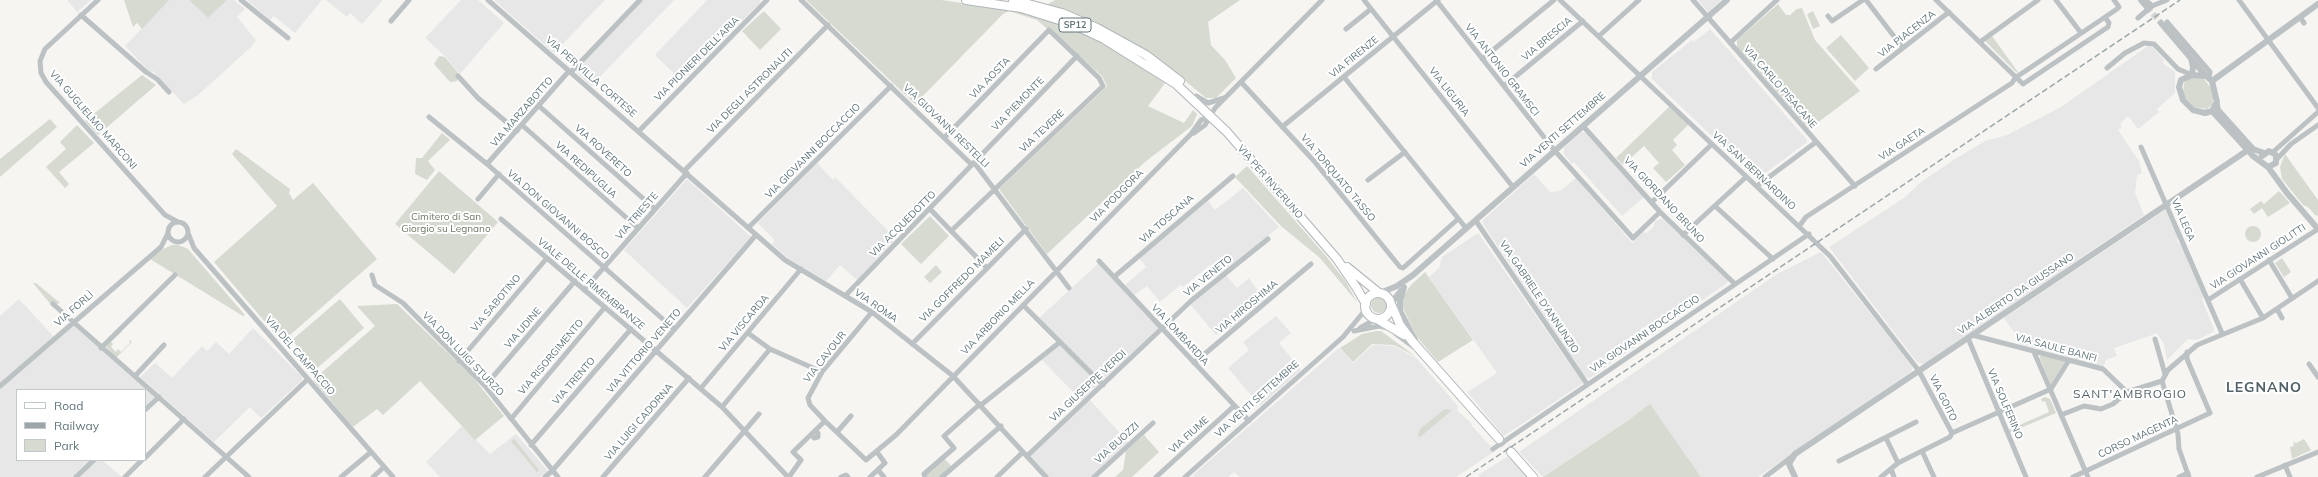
<!DOCTYPE html>
<meta charset="utf-8">
<style>
body{margin:0}
#map{position:relative;width:2318px;height:477px;overflow:hidden;background:#f6f5f2;font-family:Mulish,sans-serif}
canvas{display:block}
.legend{position:absolute;left:16px;top:389px;width:130px;height:72px;box-sizing:border-box;background:#fff;border:1px solid #c0c8cb;margin:0;padding:5px 7px;list-style:none;font-size:12px;color:#62767c}
.legend li{display:flex;align-items:center;gap:8px;height:20px}
.legend b{width:20px;border:1px solid #c0c8cb}
</style>
<div id="map">
<canvas width="2318" height="477"></canvas>
<ul class="legend">
<li><b style="height:5px;background:#fff"></b>Road</li>
<li><b style="height:5px;background:#9ca6a9"></b>Railway</li>
<li><b style="height:11px;background:#d6dad1"></b>Park</li>
</ul>
</div>
<script>
const context = document.querySelector('canvas').getContext('2d');
context.lineJoin = 'round';
function paint(path, color) { context.fillStyle = color; context.fill(path, 'evenodd'); }
const shape = rows => new Path2D(rows.map(r => 'M' + r).join(''));
function stroke(path, color, width, dash) { context.strokeStyle = color; context.lineWidth = width; context.lineCap = dash ? 'butt' : 'round'; context.setLineDash(dash || []); context.stroke(path); }
function drawText(font, color, halo, rows, align = 'center') {
  context.font = font + ' Mulish,sans-serif'; context.lineWidth = 4; context.setLineDash([]); context.textBaseline = 'middle'; context.strokeStyle = halo; context.fillStyle = color; for (const [text, x, y, turn = 0] of rows) {
    context.save(); context.translate(x, y); context.rotate((+turn || 0) * Math.PI / 180); context.textAlign = isNaN(turn) ? turn : align; if (halo) context.strokeText(text, 0, 0); context.fillText(text, 0, 0); context.restore();
  }
}
paint(shape([
 [67,0,91,0,77,12],
 [169,0,189,0,208,18,227,0,234,0,245,9,237,17,256,40,251,47,197,96,184,104,153,71,150,72,125,46],
 [247,0,322,0,295,33,274,16,270,20],
 [326,0,383,0,362,24,350,13,347,17],
 [461,0,478,0,504,23,460,74,447,58,425,38],
 [494,0,605,0,554,53],
 [636,0,674,0,591,86,572,68],
 [707,0,760,0,761,2,683,80,681,80,655,55],
 [1698,0,1721,0,1708,12],
 [1710,29,1807,140,1807,142,1759,178,1755,177,1652,79,1652,72,1692,40,1694,42],
 [2148,46,2153,47,2164,60,2163,63,2175,72,2175,93,2157,109,2159,112,2138,129,2128,116,2120,124,2122,127,2118,130,2139,161,2142,173,2137,175,2135,193,2144,215,1924,364,1917,362,1829,247,1904,198,1921,182,1955,159,1985,141,2007,135,2061,107],
 [1581,132,1586,133,1644,197,1622,216,1574,162,1572,164,1564,154,1564,148],
 [817,163,833,180,835,177,896,239,857,280,840,265,826,281,789,259,772,244,775,240,758,223],
 [1534,174,1550,192,1560,191,1576,178,1632,243,1643,232,1647,233,1654,226,1655,221,1663,218,1728,280,1727,283,1590,378,1585,377,1483,224,1483,220],
 [687,179,751,237,687,308,624,250],
 [1243,188,1279,227,1219,276,1210,265,1183,287,1180,285,1160,302,1147,286,1134,295,1125,285,1146,267,1139,258,1208,201,1215,210],
 [2165,210,2178,237,2177,241,2182,246,2204,295,2202,300,2214,329,2213,332,2197,340,2188,339,2167,360,2164,344,2157,333,2155,334,2114,348,2117,356,2106,360,2103,367,2020,344,2021,342,2004,318],
 [1478,233,1583,383,1504,436,1467,392,1497,373,1429,277,1439,268,1442,257],
 [1821,252,1886,333,1912,367,1912,371,1758,477,1701,477,1650,405,1543,477,1519,452,1777,274],
 [1099,263,1161,329,1103,382,1039,318],
 [1226,275,1237,288,1249,278,1264,300,1229,329,1225,328,1216,335,1190,304],
 [19,299,54,337,71,323,157,397,145,409,145,390,17,390,17,460,102,460,122,477,0,477,0,316],
 [1276,316,1291,333,1279,343,1301,370,1260,406,1228,368,1249,350,1243,342],
 [253,328,302,377,302,380,261,418,250,407,214,442,140,377,155,363,172,378,202,346,207,351,216,342,229,354],
 [1060,344,1099,385,1082,401,1042,360],
 [1373,345,1394,346,1416,358,1458,406,1457,410,1472,424,1471,425,1495,451,1456,477,1240,477,1234,472,1228,477,1195,477,1193,475,1339,348,1353,363],
 [1089,399,1129,443,1093,477,1047,477,1028,456],
 [462,426,490,454,516,434,548,471,540,477,440,477,426,462],
 [1510,455,1529,477,1480,477,1478,475]
]), '#e6e7e6');
paint(shape([
 [124,0,169,0,142,29,137,23,133,27],
 [189,0,227,0,208,18],
 [806,0,941,0,1020,11,1071,27,1109,46,1165,83,1148,106,1184,123,1193,110,1197,114,1192,126,1145,162,1047,254,999,189,1107,86,1102,76,1037,20,1009,11,1003,14,915,104],
 [1055,0,1240,0,1208,22,1211,45,1225,60,1236,78,1216,98,1206,98,1161,61,1129,41,1087,19,1048,4],
 [1778,4,1786,15,1790,15,1797,9,1802,8,1815,40,1860,91,1809,129,1737,47,1737,40],
 [764,11,781,29,760,50,742,31],
 [1813,11,1820,26,1813,29,1807,14],
 [1841,35,1869,68,1855,81,1826,48],
 [1992,36,2018,72,2017,73,1985,41],
 [439,56,445,57,459,74,457,81,450,82,434,64],
 [142,75,156,85,98,135,85,121],
 [2190,77,2203,78,2213,90,2213,104,2207,109,2194,107,2183,95,2184,83],
 [1669,107,1689,124,1673,140,1677,145,1672,150,1685,165,1666,182,1653,168,1659,163,1644,146,1623,165,1616,158],
 [50,119,57,127,0,177,0,159],
 [77,125,94,143,59,172,69,184,65,188,46,167,66,149,60,142],
 [442,133,450,140,428,161,435,170,427,180,415,174,416,158,422,158],
 [236,149,290,189,289,193,293,200,313,183,377,259,282,342,214,262,277,206,232,154],
 [2285,154,2318,200,2318,215,2316,216,2308,207,2303,205,2282,179,2280,167],
 [1247,166,1326,256,1346,282,1357,302,1320,258,1281,226,1235,177],
 [439,171,498,222,454,274,395,224],
 [2279,191,2290,203,2268,217,2262,208,2254,214,2250,209,2261,201,2264,204],
 [930,216,949,236,921,264,901,244],
 '2245 234a8 8 0 1 1 16 0a8 8 0 1 1-16 0Z',
 [172,245,178,245,188,249,245,315,243,316,150,259,163,249],
 [2282,258,2291,272,2284,277,2275,263],
 [936,265,942,272,930,283,924,277],
 [1425,272,1473,340,1438,362,1417,337,1403,308,1403,296,1411,285],
 [33,283,36,283,60,303,52,306],
 '1371 305a8 8 0 1 1 16 0a8 8 0 1 1-16 0Z',
 [340,299,364,328,316,369,292,340],
 [397,304,472,376,504,416,475,440,420,381,383,415,377,409,353,427,313,380,375,326,357,306],
 [121,331,124,334,121,332,111,342,113,344,111,347,116,352,118,349,121,352,130,343,129,339,132,342,116,358,106,346],
 [1376,331,1381,331,1415,356,1394,345,1372,344,1353,362,1340,348,1362,334],
 [2040,355,2065,361,2051,385,2040,358],
 [2045,397,2050,399,2056,413,2009,433,2008,430,2049,412,2045,401,2042,402,2041,399],
 [1650,404,1701,477,1543,477,1627,421],
 [1445,409,1452,410,1420,437,1418,436,1420,429],
 [1144,435,1159,452,1132,477,1115,477,1123,470,1126,451],
 [514,439,539,470,537,472,511,441],
 [2304,439,2311,450,2292,459,2290,447,2294,446,2293,442,2296,443],
 [944,458,952,467,941,477,926,477,925,474]
]), '#d6dad1');
stroke(shape([
 [2147,7,2161,23]
]), '#d1d5d4', 6, [6, 3]);
stroke(shape([
 [1499,439,1511,452]
]), '#d1d5d4', 8, [8, 4]);
const primary = shape([
 [966,0,1021,8,1072,24,1104,39,1176,84,1227,132,1337,259,1356,287,1366,304],
 [1013,0,1062,13,1097,28,1146,55,1180,81],
 [1347,267,1379,293],
 '1365 306a13 13 0 1 1 26 0a13 13 0 1 1-26 0Z',
 [1392,306,1400,325,1412,341,1499,439],
 [1377,319,1404,335],
 [1511,452,1533,477]
]);
stroke(primary, '#b0b6b9', 10);
stroke(shape([
 [98,0,45,49,40,61,41,73,46,82,165,215,178,222],
 [241,0,288,38],
 [488,0,785,260,872,312,953,376,1046,477],
 [801,0,970,163,976,165,1069,288],
 [1364,0,1513,187],
 [1436,0,1555,151,1633,238,1660,212],
 [1560,0,1830,256,1919,371,1952,433],
 [1693,0,1855,186],
 [1866,0,1903,48],
 [1936,0,2023,84,2108,27,2109,23,2105,17],
 [2056,0,2081,33],
 [2146,0,2152,6],
 [2239,0,2318,108],
 [81,15,146,72,157,79,169,92],
 [1828,16,1832,21,1863,0],
 [2300,17,2304,23],
 [2138,18,2152,6,2167,0],
 [391,21,409,0],
 [2167,22,2210,72,2209,78],
 [1346,29,1371,9],
 [1599,36,1639,0],
 [1980,42,2038,0],
 [1730,43,1777,0],
 [1482,59,1554,0],
 [2107,68,2125,53,2144,43,2154,44,2178,69,2192,75],
 [1876,69,1949,12],
 [571,72,640,0],
 [458,76,478,98,517,131],
 [1344,77,1466,228],
 [1241,82,1314,161,1400,267,1403,268,1458,219],
 [1504,86,1583,21],
 [1196,96,1208,103,1224,98],
 [539,106,655,209],
 [429,117,487,164,674,329],
 [522,125,638,228],
 [1583,126,1660,212,1735,284],
 [1282,127,1438,0],
 [639,131,767,0],
 [1194,133,1205,125,1215,108,1322,0],
 [944,138,1049,30,1099,78,1103,86,951,231],
 [2141,147,2222,333],
 [2273,152,2318,112],
 [2277,159,2291,144,2318,125],
 [487,164,569,71],
 [684,171,828,25],
 [1368,180,1405,152],
 [1757,186,1816,142],
 [478,199,499,174],
 [1652,202,1712,144],
 [1715,206,1773,259],
 [930,209,987,268],
 [501,219,722,407,788,477],
 [1476,221,1587,384],
 '168 232a10 10 0 1 1 20 0a10 10 0 1 1-20 0Z',
 [1800,225,1806,217,2012,83,2015,78,2117,9,2119,7,2114,0],
 [748,228,891,86],
 [188,233,194,248,393,477],
 [1683,235,1746,177],
 [2269,260,2292,298],
 [1099,261,1249,421],
 [372,275,375,285,403,303,485,386,558,477],
 [1114,277,1233,176],
 [2240,279,2263,318],
 [584,290,687,173],
 [845,296,1077,56],
 [2208,300,2318,229],
 [53,304,249,477],
 [1023,305,1103,385],
 [2277,309,2282,318],
 [872,312,822,372,808,398,810,405,825,421,866,460,896,435,1191,134,1201,120,1208,117],
 [1360,328,1376,319],
 [1354,331,1379,326,1388,328],
 [748,333,770,349,822,372],
 [1396,334,1415,348],
 [1972,335,2103,369,2127,392],
 [1968,338,2026,477],
 [2155,339,2165,374],
 [912,344,1026,229],
 [101,348,175,275],
 [2034,352,2088,477],
 [459,361,547,258],
 [1194,363,1311,264],
 [2309,364,2318,377],
 [135,376,164,345],
 [2162,381,2168,370,2197,345,2263,318,2318,281],
 [2162,381,2178,434,2179,449,2189,477],
 [0,386,161,247,168,233],
 [485,386,575,281],
 [701,388,801,269],
 [2051,389,2069,360],
 [981,405,1060,342],
 [722,407,770,349],
 [145,410,159,397],
 [2061,415,2084,406,2101,409,2113,404,2127,392,2162,381],
 [511,419,605,307],
 [837,432,851,416],
 [812,434,814,438,818,437,818,433,815,431],
 [1886,438,1898,463],
 [531,445,631,329],
 [1493,449,1809,234],
 [1922,451,1934,477],
 [1027,456,1192,300,1268,239],
 [145,458,184,419],
 [1839,461,1916,422],
 [2285,465,2290,477],
 [1891,469,1894,477],
 [878,470,884,477],
 [76,477,94,460],
 [125,477,142,460],
 [205,477,308,379],
 [341,477,371,452],
 [373,477,384,467],
 [545,477,552,471,756,235],
 [603,477,689,378],
 [705,477,759,414],
 [789,477,801,460,793,452,825,421],
 [841,477,846,475,848,477],
 [870,477,885,463,877,452],
 [925,477,924,474,954,448,944,436,980,404],
 [942,477,1001,426],
 [997,477,1023,452],
 [1094,477,1153,423],
 [1156,477,1234,406],
 [1185,477,1343,337,1366,309],
 [1765,477,1794,455],
 [1881,477,1898,463,1950,437,1952,433,2051,389],
 [2073,477,2210,413,2187,359,2187,352],
 [2179,477,2188,473],
 [2257,477,2318,452]
]), '#bcc2c4', 5);
stroke(shape([
 [2141,0,2147,7],
 [2161,23,2206,76],
 [2191,58,2193,67,2192,75],
 [2192,75,2206,76,2212,81,2217,102,2212,111,2205,113,2193,110,2183,100,2179,87,2181,80,2192,75],
 [2212,81,2318,4],
 [2217,105,2218,110,2253,149,2264,153],
 [2212,111,2253,156,2268,167,2287,193,2318,229],
 [2262,156,2269,151,2276,155,2276,163,2268,167],
 [1404,287,1400,300,1400,311,1415,340],
 [1380,293,1397,286,1413,275,1727,0],
 [1392,302,1401,291],
 [1795,477,1789,464,1795,454,2248,150]
]), '#bcc2c4', 6);
stroke(primary, '#fff', 8);
stroke(shape([
 [1466,477,2180,0]
]), '#9ca6a9', 1.5, [6, 3]);
for (const [x, y, w] of [
 [1075,25,32]
]) { const box = new Path2D(); box.roundRect(x - w / 2, y - 7, w, 14, 3); context.fillStyle = '#fff'; context.fill(box); stroke(box, '#62767c', 1); }
drawText('bold 9px', '#62767c', null, [
 ["SP12",1075,25]
]);
drawText('10px', '#62767c', '#fff', [
 ["VIA PIACENZA",1907,34,-38],
 ["VIA BRESCIA",1547,39,-40],
 ["VIA FIRENZE",1354,57,-39],
 ["VIA PIONIERI DELL'ARIA",697,59,-45],
 ["VIA ANTONIO GRAMSCI",1502,70,52],
 ["VIA PER VILLA CORTESE",591,77,41],
 ["VIA AOSTA",990,78,-46],
 ["VIA CARLO PISACANE",1780,87,49],
 ["VIA DEGLI ASTRONAUTI",750,91,-45],
 ["VIA LIGURIA",1449,92,52],
 ["VIA PIEMONTE",1018,104,-46],
 ["VIA MARZABOTTO",522,112,-49],
 ["VIA GUGLIELMO MARCONI",93,120,49],
 ["VIA GIOVANNI RESTELLI",946,126,44],
 ["VIA VENTI SETTEMBRE",1563,130,-41],
 ["VIA TEVERE",1042,131,-43],
 ["VIA GAETA",1902,144,-33],
 ["VIA ROVERETO",603,151,42],
 ["VIA GIOVANNI BOCCACCIO",813,151,-45],
 ["VIA REDIPUGLIA",586,170,42],
 ["VIA SAN BERNARDINO",1754,171,43],
 ["VIA TORQUATO TASSO",1338,178,50],
 ["VIA PER INVERUNO",1270,182,49],
 ["VIA PODGORA",1117,196,-45],
 ["VIA GIORDANO BRUNO",1664,200,47],
 ["VIA DON GIOVANNI BOSCO",558,215,41],
 ["VIA TRIESTE",637,216,-49],
 ["VIA TOSCANA",1167,219,-41],
 ["VIA LEGA",2183,220,67],
 ["VIA ACQUEDOTTO",903,224,-45],
 ["VIA GIOVANNI GIOLITTI",2258,257,-33],
 ["VIA VENETO",1208,276,-39],
 ["VIA GOFFREDO MAMELI",962,280,-45],
 ["VIALE DELLE RIMEMBRANZE",591,284,40],
 ["VIA ALBERTO DA GIUSSANO",2016,294,-34],
 ["VIA GABRIELE D'ANNUNZIO",1539,297,56],
 ["VIA SABOTINO",496,303,-50],
 ["VIA ROMA",876,306,35],
 ["VIA HIROSHIMA",1247,307,-40],
 ["VIA FORLÌ",74,309,-41],
 ["VIA ARBORIO MELLA",998,317,-46],
 ["VIA VISCARDA",744,323,-50],
 ["VIA UDINE",523,328,-49],
 ["VIA GIOVANNI BOCCACCIO",1645,334,-34],
 ["VIA LOMBARDIA",1180,335,47],
 ["VIA SAULE BANFI",2056,348,15],
 ["VIA VITTORIO VENETO",644,351,-49],
 ["VIA DON LUIGI STURZO",463,354,46],
 ["VIA DEL CAMPACCIO",300,356,49],
 ["VIA RISORGIMENTO",551,357,-50],
 ["VIA CAVOUR",825,357,-52],
 ["VIA TRENTO",574,381,-49],
 ["VIA GIUSEPPE VERDI",1088,386,-43],
 ["VIA GOITO",1943,398,64],
 ["VIA VENTI SETTEMBRE",1257,399,-42],
 ["VIA SOLFERINO",2005,404,67],
 ["VIA LUIGI CADORNA",639,422,-49],
 ["VIA FIUME",1189,435,-42],
 ["CORSO MAGENTA",2138,437,-25],
 ["VIA BUOZZI",1117,443,-42]
]);
drawText('10px', '#6c7a64', '#fff', [
 ["Cimitero di San",446,217],
 ["Giorgio su Legnano",446,229]
]);
context.letterSpacing = '1px';
drawText('12px', '#536268', '#fff', [
 ["SANT'AMBROGIO",2130,394]
]);
context.letterSpacing = '0px';
context.letterSpacing = '1px';
drawText('bold 14px', '#536268', '#fff', [
 ["LEGNANO",2264,388]
]);
context.letterSpacing = '0px';
</script>
